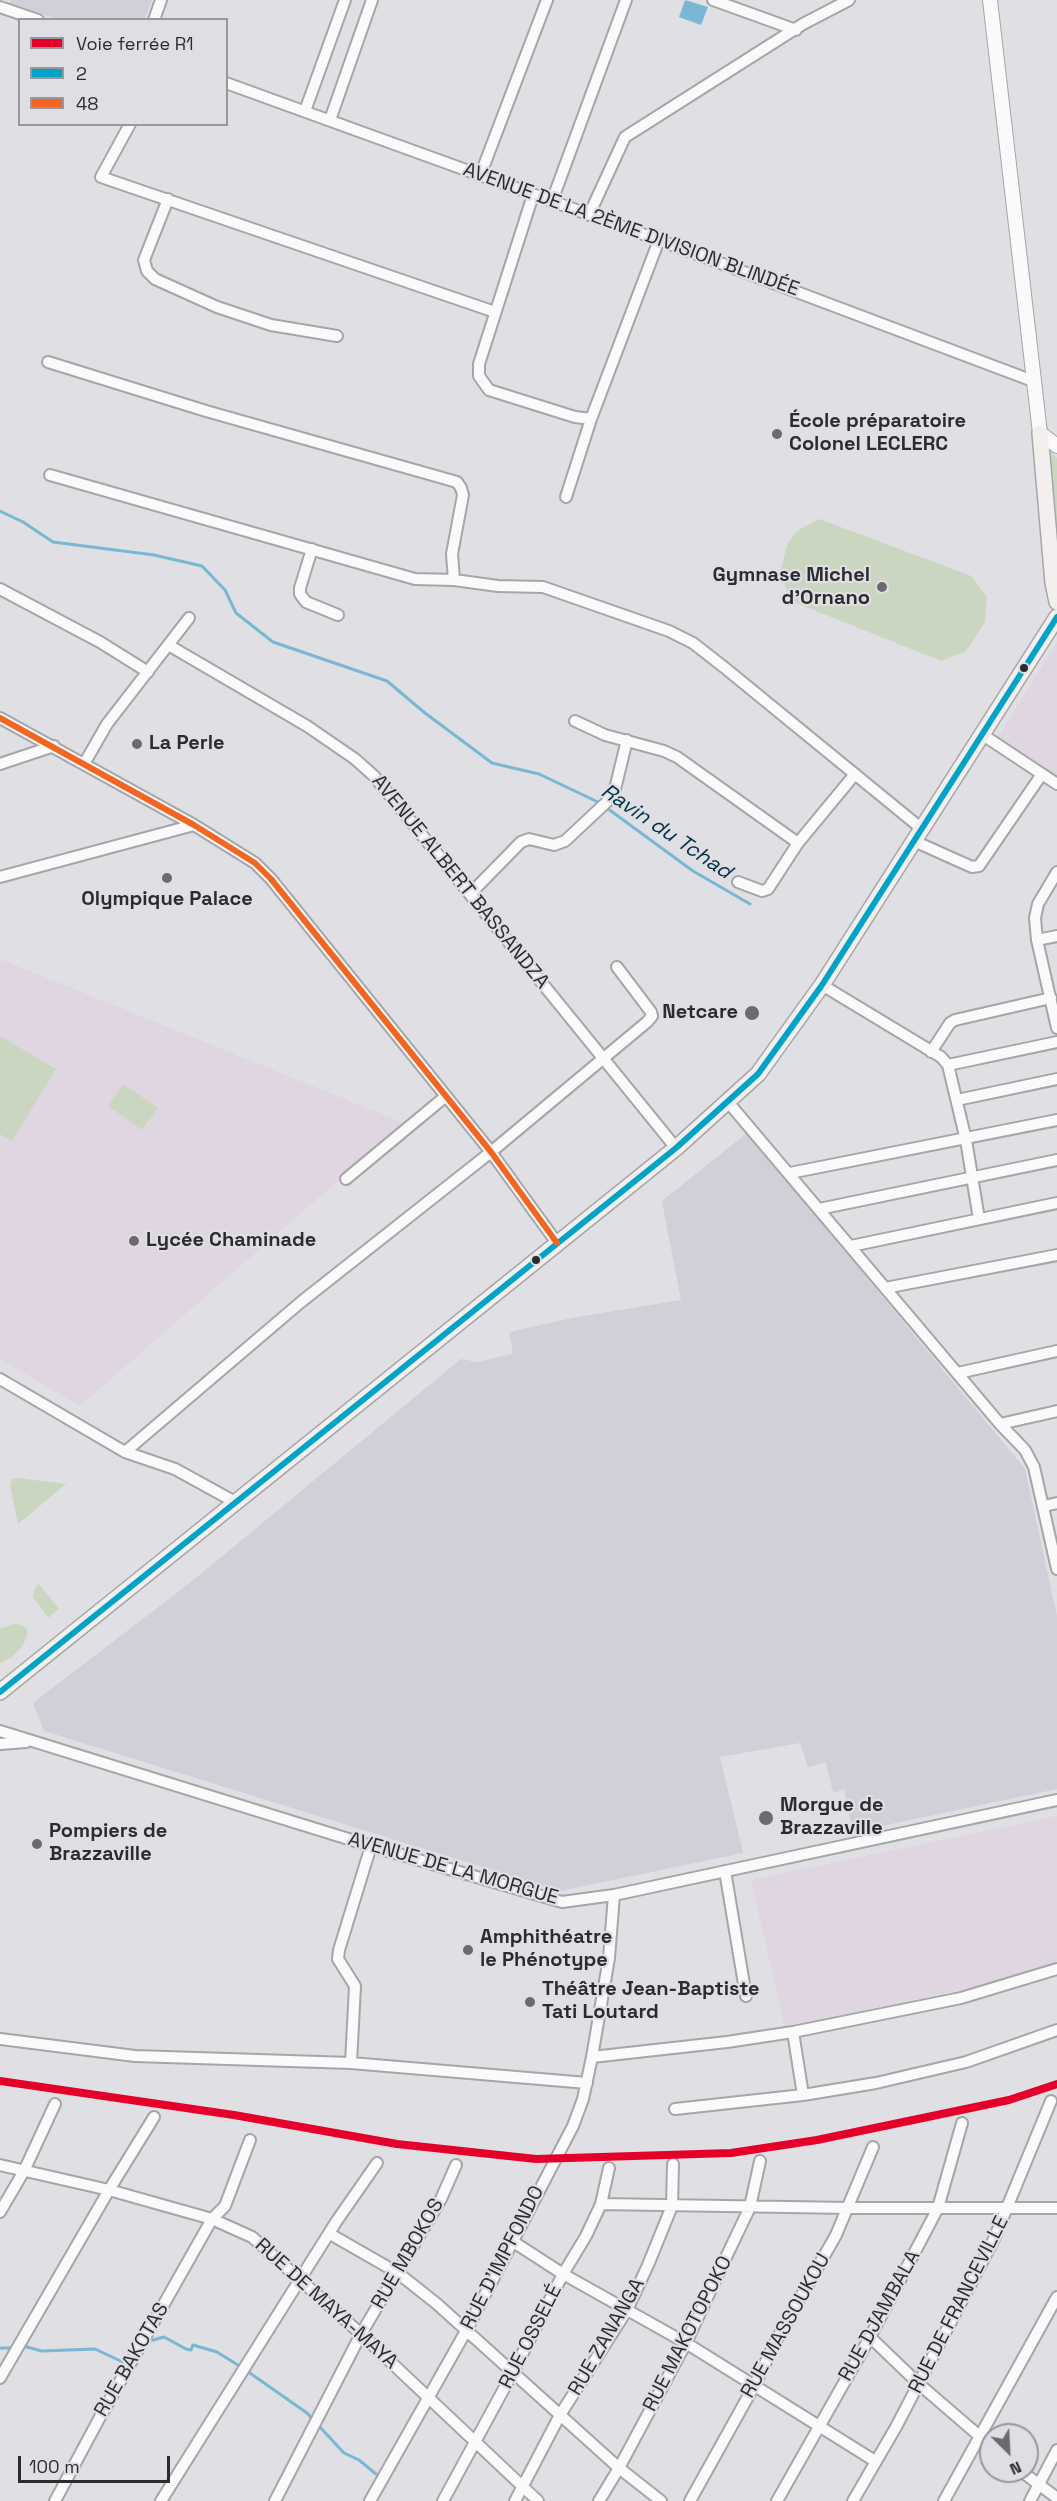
<!DOCTYPE html>
<meta charset="utf-8">
<style>
body{margin:0}
#map{position:relative;width:1057px;height:2501px;overflow:hidden;background:#dfdfe4;font-family:"Space Grotesk",sans-serif}
canvas{display:block}
.legend{position:absolute;left:18px;top:18px;width:210px;height:108px;box-sizing:border-box;background:#dedee5;border:2px solid #97979c;margin:0;padding:8px 10px;list-style:none;font-size:18px;color:#2c2c2f}
.legend li{display:flex;align-items:center;gap:12px;height:30px}
.legend b{width:30px;border:2px solid #97979c}
.north{position:absolute;left:979px;top:2423px;width:60px;height:60px;box-sizing:border-box;background:#dedee5;border:2px solid #97979c;border-radius:50%;rotate:156deg;font-size:16px;font-weight:700;line-height:24px;text-align:center;color:#2c2c2f}
.north::after{content:'';display:block;margin:auto;width:21px;height:27px;background:#6b6b6e;clip-path:polygon(50% 0,100% 100%,50% 72%,0 100%)}
.scale{position:absolute;left:18px;top:2456px;width:152px;height:27px;box-sizing:border-box;border:3px solid #2c2c2f;border-top:0;padding-left:8px;font-size:18px;line-height:21px;white-space:nowrap;color:#2c2c2f;-webkit-text-stroke:4px #dedee5;paint-order:stroke}
</style>
<div id="map">
<canvas width="1057" height="2501"></canvas>
<ul class="legend">
<li><b style="height:8px;background:#e4002b"></b>Voie ferrée R1</li>
<li><b style="height:8px;background:#02a3c6"></b>2</li>
<li><b style="height:8px;background:#f26522"></b>48</li>
</ul>
<div class="north">N</div>
<div class="scale">100 m</div>
</div>
<script>
const context = document.querySelector('canvas').getContext('2d');
context.lineJoin = 'round';
function paint(path, color) { context.fillStyle = color; context.fill(path, 'evenodd'); }
const shape = rows => new Path2D(rows.map(r => 'M' + r).join(''));
function stroke(path, color, width, dash) { context.strokeStyle = color; context.lineWidth = width; context.lineCap = dash ? 'butt' : 'round'; context.setLineDash(dash || []); context.stroke(path); }
function drawText(font, color, halo, rows, align = 'center') {
  context.font = font + ' "Space Grotesk",sans-serif'; context.lineWidth = 4.5; context.setLineDash([]); context.textBaseline = 'middle'; context.strokeStyle = halo; context.fillStyle = color; for (const [text, x, y, turn = 0] of rows) {
    context.save(); context.translate(x, y); context.rotate((+turn || 0) * Math.PI / 180); context.textAlign = isNaN(turn) ? turn : align; if (halo) context.strokeText(text, 0, 0); context.fillText(text, 0, 0); context.restore();
  }
}
paint(shape([
 [11,0,152,0,145,19,61,20,10,4],
 [747,1133,1025,1469,1057,1616,1057,1789,853,1832,844,1789,833,1793,826,1762,808,1767,800,1743,720,1757,743,1853,560,1891,44,1731,33,1703,191,1582,461,1359,477,1362,513,1354,509,1332,572,1318,681,1300,662,1201]
]), '#cfd0d8');
paint(shape([
 [1057,642,1057,777,997,739],
 [0,959,404,1123,80,1406,0,1359],
 [1057,1816,1057,1961,1006,1980,785,2027,751,1880]
]), '#dfd6e2');
paint(shape([
 [1051,453,1057,458,1057,571,1045,454],
 [819,519,971,576,987,597,985,622,966,651,941,661,791,601,780,573,787,545,797,531],
 [0,1036,56,1069,12,1141,0,1134],
 [123,1084,158,1108,142,1130,108,1106],
 [18,1478,66,1484,18,1524,10,1486,12,1479],
 [39,1584,59,1609,48,1618,33,1597,34,1590],
 [16,1623,27,1628,27,1636,23,1645,12,1657,0,1663,0,1629]
]), '#cbd6c0');
paint(shape([
 [685,0,708,7,701,25,679,17]
]), '#78b8d5');
stroke(shape([
 [0,511,23,522,53,542,154,555,202,566,225,590,236,613,273,642,387,681,425,713,492,763,539,774,600,803,693,871,750,904],
 [146,2342,164,2337,186,2349,191,2350,193,2345,217,2352,241,2367],
 [23,2346,42,2351,95,2349,127,2364],
 [0,2348,14,2348],
 [247,2371,307,2413,344,2453,359,2460,376,2474]
]), '#78b8d5', 3);
const minor = shape([
 [713,0,796,30],
 [0,7,38,20],
 [154,20,161,0],
 [226,83,659,240,1033,381],
 [305,111,345,0],
 [330,120,372,0],
 [130,124,101,177,495,312],
 [480,176,547,0],
 [533,195,479,364,479,376,489,390,575,417,591,419,659,240],
 [168,199,144,260,147,271,155,279,217,307,271,325,337,336],
 [552,201,626,0],
 [589,215,625,137,803,24,849,0],
 [48,362,206,411,457,482,461,488,463,495,452,554,454,580],
 [50,475,415,579,454,580,498,586,543,587,669,631,693,643,725,668,922,829],
 [566,497,591,419],
 [312,549,300,588,300,594,306,602,338,615],
 [0,589,100,642,148,672],
 [170,646,307,726,355,759,374,776,676,1148],
 [0,718,194,825,255,863,271,879,491,1152,557,1243],
 [575,721,605,735,664,751,677,757,798,843],
 [983,735,1057,784],
 [0,764,54,746],
 [84,764,107,724,189,618],
 [914,841,972,867,979,866,1042,774],
 [1057,872,1038,904,1035,918,1037,940,1057,1028],
 [0,877,194,825],
 [738,882,762,891,768,889,798,843,855,774],
 [471,893,521,842,529,839,554,845,565,841,610,799,615,789,627,740],
 [1037,940,1057,936],
 [822,985,941,1057,948,1065,966,1140,979,1219],
 [931,1052,950,1023,955,1020,1051,998],
 [948,1065,1057,1042],
 [957,1100,1057,1079],
 [728,1102,1000,1424,1025,1450,1034,1467,1057,1569],
 [790,1173,1057,1120],
 [346,1179,446,1096],
 [819,1209,1057,1160],
 [851,1246,1057,1203],
 [885,1288,1057,1255],
 [958,1373,1057,1351],
 [0,1379,125,1452,175,1469,235,1502],
 [1000,1424,1057,1411],
 [125,1452,301,1302,491,1152,647,1022,652,1016,651,1012,617,967],
 [1044,1506,1057,1503],
 [0,1731,371,1846,562,1902,614,1895,1057,1800],
 [0,1744,26,1742],
 [725,1871,746,1996],
 [793,2032,803,2095],
 [0,2039,135,2056,351,2063,587,2083],
 [592,2057,727,2042,793,2032,961,1998,1057,1969],
 [351,2063,355,1986,338,1959,339,1950,371,1846],
 [675,2109,803,2095,876,2083,966,2062,1057,2030],
 [0,2165,109,2190,212,2219,252,2237,361,2334,538,2501],
 [601,2204,849,2208,1057,2208],
 [0,2212,24,2171,55,2104],
 [330,2234,398,2273,437,2304,619,2468,661,2501],
 [512,2241,563,2274,686,2343,875,2461],
 [870,2337,919,2384,991,2446],
 [0,2378,109,2190,154,2117],
 [1021,2471,1057,2498],
 [55,2501,100,2417,212,2219,225,2206,250,2140],
 [161,2501,336,2222,377,2163],
 [275,2501,361,2334,441,2199,456,2165],
 [370,2501,466,2331,573,2126,583,2099,592,2057,609,1958,614,1895],
 [443,2501,513,2372,563,2274,586,2236,601,2204,609,2168],
 [515,2501,560,2415,627,2310,648,2265,672,2206,673,2164],
 [599,2501,619,2468,686,2343,719,2272,750,2207,760,2161],
 [690,2501,754,2386,778,2337,836,2235,873,2147],
 [777,2501,870,2337,938,2208,962,2123],
 [853,2501,896,2427,994,2239,1051,2101],
 [944,2501,1057,2297],
 [1030,2501,1057,2450]
]);
const tertiary = shape([
 [990,0,1040,433,1057,446]
]);
const secondary = shape([
 [1040,433,1053,583,1057,602],
 [0,1692,676,1148,758,1074,822,985,1057,617]
]);
stroke(minor, '#a6a6a9', 14);
stroke(tertiary, '#a6a6a9', 16);
stroke(secondary, '#a6a6a9', 18);
stroke(minor, '#fafafb', 10);
stroke(tertiary, '#fafafb', 14);
stroke(secondary, '#f4efef', 15);
stroke(shape([
 [0,1692,676,1148,758,1074,822,985,1057,617]
]), '#02a3c6', 6);
stroke(shape([
 [0,718,194,825,255,863,271,879,491,1152,557,1243]
]), '#f26522', 6);
stroke(shape([
 [0,2081,234,2115,397,2144,536,2159,731,2153,817,2140,1009,2100,1057,2084]
]), '#e4002b', 8);
for (const [x, y, r, color] of [
 [777,434,6,"#6b6b6e"],
 [882,587,6,"#6b6b6e"],
 [1024,668,5,"#2c2c2f"],
 [137,744,6,"#6b6b6e"],
 [167,878,6,"#6b6b6e"],
 [752,1013,8,"#6b6b6e"],
 [134,1241,6,"#6b6b6e"],
 [536,1260,5,"#2c2c2f"],
 [766,1818,8,"#6b6b6e"],
 [37,1844,6,"#6b6b6e"],
 [468,1950,6,"#6b6b6e"],
 [530,2002,6,"#6b6b6e"]
]) { const dot = new Path2D(); dot.arc(x, y, r, 0, 2 * Math.PI); context.fillStyle = color; context.fill(dot); stroke(dot, '#dedee5', 2); }
drawText('20px', '#2c2c2f', '#dedee5', [
 ["AVENUE DE LA 2ÈME DIVISION BLINDÉE",631,230,20],
 ["AVENUE ALBERT BASSANDZA",460,882,51],
 ["AVENUE DE LA MORGUE",453,1869,16],
 ["RUE MBOKOS",408,2254,-60],
 ["RUE D'IMPFONDO",503,2258,-63],
 ["RUE DE MAYA-MAYA",326,2304,42],
 ["RUE DE FRANCEVILLE",959,2305,-63],
 ["RUE DJAMBALA",880,2316,-61],
 ["RUE MASSOUKOU",786,2326,-61],
 ["RUE MAKOTOPOKO",688,2334,-63],
 ["RUE OSSELÉ",531,2337,-63],
 ["RUE ZANANGA",607,2337,-60],
 ["RUE BAKOTAS",132,2360,-60]
]);
drawText('bold 20px', '#2c2c2f', '#dedee5', [
 ["École préparatoire",789,422],
 ["Colonel LECLERC",789,445],
 ["Gymnase Michel",870,576,"right"],
 ["d'Ornano",870,599,"right"],
 ["La Perle",149,744],
 ["Olympique Palace",167,900,"center"],
 ["Netcare",738,1013,"right"],
 ["Lycée Chaminade",146,1241],
 ["Morgue de",780,1806],
 ["Brazzaville",780,1829],
 ["Pompiers de",49,1832],
 ["Brazzaville",49,1855],
 ["Amphithéatre",480,1938],
 ["le Phénotype",480,1961],
 ["Théâtre Jean-Baptiste",542,1990],
 ["Tati Loutard",542,2013]
], 'left');
drawText('italic 21px', '#063142', '#dedee5', [
 ["Ravin du Tchad",666,832,34]
]);
</script>
